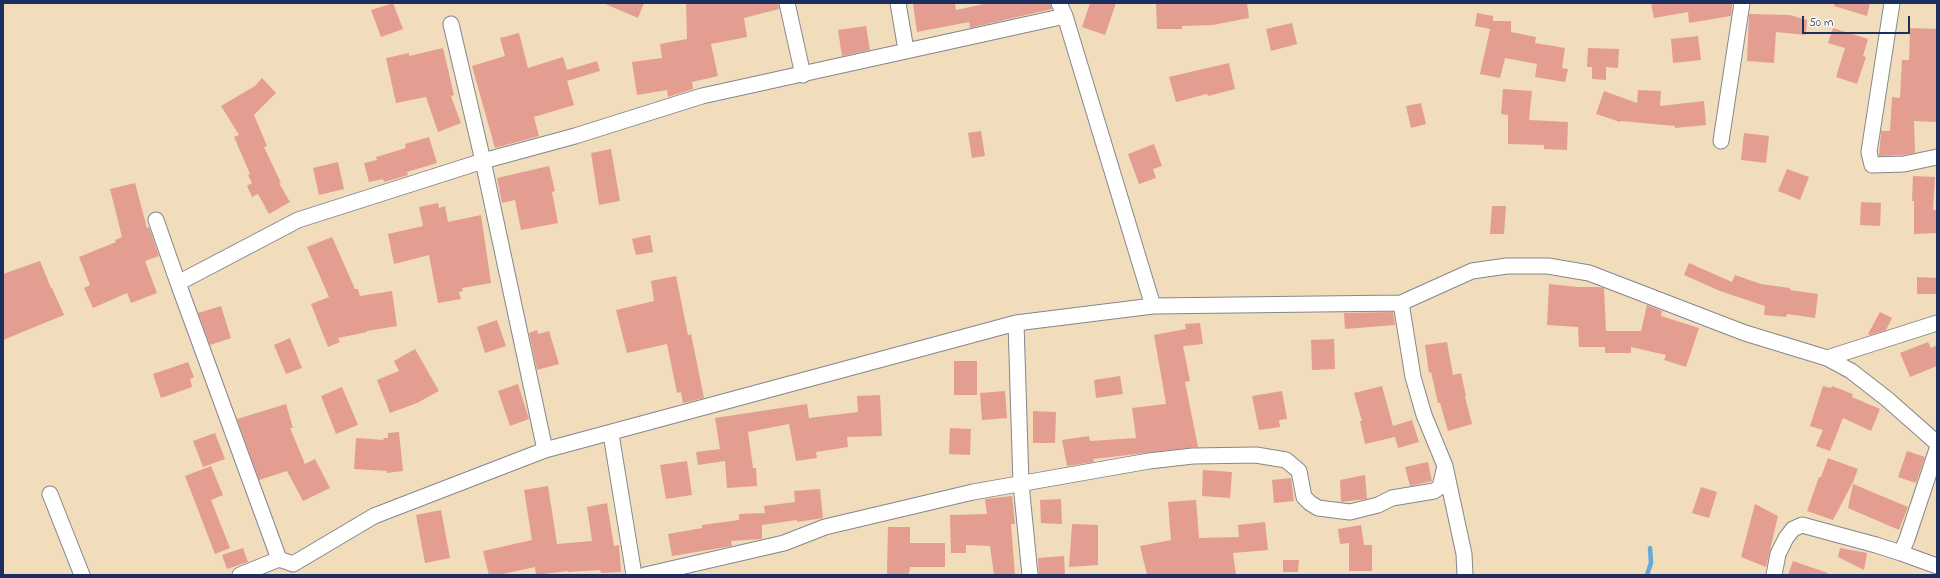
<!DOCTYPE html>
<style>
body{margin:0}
#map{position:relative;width:1940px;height:578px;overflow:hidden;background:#f1dcbb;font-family:"Indie Flower",sans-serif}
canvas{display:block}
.frame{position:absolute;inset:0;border:4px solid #1b2f5e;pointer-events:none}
.scale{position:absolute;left:1802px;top:16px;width:108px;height:18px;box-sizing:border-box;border:2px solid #1b2f5e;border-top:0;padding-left:5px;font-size:12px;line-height:14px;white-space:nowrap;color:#1b2f5e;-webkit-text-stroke:3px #fbf7ec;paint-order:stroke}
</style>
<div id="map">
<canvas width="1940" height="578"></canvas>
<div class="frame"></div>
<div class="scale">50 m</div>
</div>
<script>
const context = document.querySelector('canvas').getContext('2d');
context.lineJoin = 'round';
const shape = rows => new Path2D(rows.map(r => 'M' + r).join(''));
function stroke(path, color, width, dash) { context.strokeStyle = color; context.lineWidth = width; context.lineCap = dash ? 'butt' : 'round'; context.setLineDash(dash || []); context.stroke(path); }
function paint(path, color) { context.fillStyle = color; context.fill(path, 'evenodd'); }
stroke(shape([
 [1647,575,1651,563,1650,548]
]), '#64a9da', 4.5);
paint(shape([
 [393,3,403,29,381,37,371,10],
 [603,3,644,3,638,18],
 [686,3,778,3,779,9,744,18,747,37,711,44,718,76,692,82,693,89,668,97,667,90,637,95,632,62,662,58,660,44,687,39],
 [913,3,955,3,956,10,989,3,1050,3,1052,9,970,28,969,22,917,32],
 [1090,3,1116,3,1105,35,1082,27],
 [1156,3,1247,3,1249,18,1213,25,1182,26,1182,29,1157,29],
 [1651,3,1732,3,1732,6,1731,16,1689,23,1688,12,1654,18],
 [1835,3,1870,3,1867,16,1834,6],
 [1477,13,1493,16,1493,21,1511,21,1511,32,1536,37,1535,43,1565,48,1562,68,1568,69,1565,82,1535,77,1537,64,1505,58,1500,78,1480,74,1490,29,1475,26],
 [1749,14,1790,15,1807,20,1806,35,1776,32,1774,63,1747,61],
 [1292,23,1297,44,1271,51,1266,29],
 [866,26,870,50,842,56,838,30],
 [1833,28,1868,39,1863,56,1866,57,1857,84,1836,77,1845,48,1828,43],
 [1910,28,1937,29,1937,122,1914,121,1915,153,1903,155,1879,156,1881,131,1890,131,1892,97,1900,98,1902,60,1909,60],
 [519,33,528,68,563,57,567,70,597,61,600,71,567,81,574,105,534,117,539,136,495,148,472,66,505,56,500,38],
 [1698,36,1701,60,1673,63,1671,39],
 [443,48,454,95,451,96,461,123,438,132,426,97,396,103,386,58,409,53,409,56],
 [1588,48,1619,49,1618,68,1606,67,1606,80,1592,79,1592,67,1587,67],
 [1229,63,1235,89,1208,96,1207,94,1176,102,1169,77],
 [262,78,276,93,254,115,267,146,264,147,281,183,279,183,290,202,269,214,258,194,252,197,247,186,252,183,248,175,250,174,234,137,239,135,221,106,255,86],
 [1503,89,1532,91,1529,120,1568,122,1567,150,1544,149,1544,145,1508,144,1508,115,1501,114],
 [1638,90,1661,91,1660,106,1704,101,1706,125,1675,128,1675,126,1621,121,1620,122,1596,114,1604,91,1637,103],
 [1421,103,1426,124,1411,128,1406,106],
 [981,131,985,156,972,158,968,133],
 [1744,133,1769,136,1766,163,1741,160],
 [429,137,437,163,407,172,408,175,384,182,383,179,369,182,364,163,377,160,376,157,406,148,405,144],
 [1154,144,1162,166,1153,169,1156,178,1139,184,1128,154],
 [611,149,620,201,599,205,591,153],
 [338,162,344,189,319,195,313,168],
 [549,166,555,191,552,192,558,223,521,230,515,200,502,203,497,178],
 [1787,169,1809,177,1800,200,1778,191],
 [1913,176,1935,177,1933,210,1937,210,1937,233,1914,234,1914,201,1912,201],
 [135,183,147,228,149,227,159,256,145,261,157,293,131,303,127,293,93,308,84,288,90,285,79,257,116,242,115,240,122,237,110,189],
 [1861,202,1881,203,1880,226,1860,225],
 [438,203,439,208,445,206,448,222,481,215,491,283,462,288,463,291,459,292,461,299,438,303,429,255,394,264,388,234,423,226,419,207],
 [1492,206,1506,206,1504,234,1490,234],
 [650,235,653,252,636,255,632,239],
 [332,237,355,289,358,289,360,296,392,291,397,326,367,331,367,332,338,338,340,342,328,347,311,304,329,297,307,247],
 [40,261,51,288,52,288,64,315,3,340,3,274],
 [1689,263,1732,282,1735,275,1761,284,1790,288,1790,290,1818,294,1815,318,1787,314,1786,317,1764,315,1765,306,1720,291,1684,275],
 [676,276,688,335,691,334,704,398,683,403,681,392,677,393,667,344,627,353,616,310,654,301,651,281],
 [1917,277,1937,278,1937,294,1917,294],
 [1549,284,1578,287,1599,287,1604,288,1606,331,1641,331,1647,305,1662,311,1661,316,1699,328,1686,367,1664,360,1666,355,1631,347,1631,353,1605,353,1605,347,1579,347,1578,327,1547,325],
 [221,306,231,338,210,345,198,313],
 [1393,312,1395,325,1345,329,1344,313],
 [1880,312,1892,318,1886,330,1870,335,1868,334],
 [497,320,506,346,485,353,477,327],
 [1200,323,1203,344,1183,346,1190,381,1185,382,1198,447,1093,459,1094,462,1067,466,1062,440,1089,436,1090,441,1136,438,1132,408,1166,404,1154,335,1186,329,1185,324],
 [537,330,538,334,549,331,559,364,537,370,529,333],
 [290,338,302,368,286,374,274,345],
 [1334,339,1335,369,1312,370,1311,340],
 [1447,342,1453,375,1461,373,1466,396,1465,397,1472,424,1448,431,1440,403,1438,403,1431,372,1429,373,1425,345],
 [1928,342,1931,348,1937,345,1937,366,1910,377,1900,353],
 [415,349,439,391,417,403,390,413,377,380,399,371,394,361],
 [954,361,977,361,977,395,954,395],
 [188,362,194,377,190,379,192,387,161,398,153,374],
 [1120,376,1123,394,1096,398,1094,380],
 [518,384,529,419,510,426,498,391],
 [1382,386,1393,426,1412,420,1419,442,1398,448,1395,437,1365,444,1360,421,1362,421,1354,393],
 [1823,386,1831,388,1832,386,1853,394,1852,397,1880,409,1871,431,1843,418,1830,451,1816,446,1823,430,1810,426],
 [342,387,358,425,336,434,321,396],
 [1005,391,1007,418,982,420,980,393],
 [1282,391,1287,419,1279,420,1280,427,1259,430,1252,396],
 [880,395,882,436,847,437,848,447,816,452,817,458,796,461,789,424,748,432,753,468,756,468,757,486,727,488,725,461,698,465,696,452,720,449,715,418,807,404,809,418,858,412,857,396],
 [286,404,293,428,290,428,305,464,315,459,330,488,303,501,287,471,259,480,237,419],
 [1033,411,1056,412,1055,443,1033,443],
 [950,428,971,429,970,455,949,454],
 [399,432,403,471,387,473,387,471,354,469,356,438,384,440,383,438,388,438,388,433],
 [215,433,225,459,203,467,193,441],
 [1907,451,1925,457,1916,483,1898,477],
 [1828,458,1858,469,1853,482,1833,520,1807,511,1819,477,1821,477],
 [687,461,692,495,666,499,660,465],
 [1428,462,1432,481,1410,486,1405,467],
 [211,466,223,495,211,500,230,548,215,554,185,476],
 [1203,470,1232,472,1230,498,1202,496],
 [1365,475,1367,499,1341,502,1340,480],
 [1291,478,1294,501,1274,503,1272,480],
 [1853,484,1908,507,1899,530,1848,508],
 [548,486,557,544,592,541,587,507,607,503,614,546,619,545,621,572,601,573,600,570,568,572,568,571,536,575,535,567,498,575,489,575,483,551,532,540,524,490],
 [1701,487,1717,492,1709,518,1692,513],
 [820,489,823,518,797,522,797,520,762,525,762,539,731,541,732,546,672,556,668,534,702,528,702,525,739,520,739,514,765,513,764,506,795,502,794,491],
 [1012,496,1015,524,1011,524,1015,575,994,575,990,546,966,545,966,553,951,553,950,515,987,514,985,499],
 [1061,499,1062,524,1041,523,1040,500],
 [1196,500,1199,538,1239,537,1238,525,1265,522,1268,550,1233,553,1236,575,1147,575,1140,546,1171,540,1168,502],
 [1755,504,1778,516,1766,567,1741,557],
 [441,510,450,558,425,563,416,515],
 [1072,524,1098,525,1098,565,1069,567],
 [1361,525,1364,545,1372,545,1372,571,1349,571,1349,543,1340,544,1338,529],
 [888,527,910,527,910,543,945,543,945,567,910,567,909,574,887,574],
 [243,548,248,562,227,569,222,555],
 [1840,548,1867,553,1864,570,1838,557],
 [1064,556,1065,575,1039,575,1038,558],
 [1283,560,1299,560,1298,572,1283,572],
 [1793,561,1828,573,1827,575,1788,575]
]), '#e49e91');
const street = shape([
 [787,3,803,75],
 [898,3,906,50],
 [1059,3,1065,16,1153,306],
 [1892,3,1869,152,1872,165,1904,164,1937,157],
 [451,24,483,161,545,450,1016,323,1153,306,1401,303,1472,271,1507,266,1548,266,1589,273,1745,333,1827,358,1851,371,1887,399,1937,443],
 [1721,141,1742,3],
 [156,220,178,283],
 [1401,303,1413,377,1424,415,1445,466,1464,554,1465,575],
 [1016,323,1021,484,1030,575],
 [1827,358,1937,323],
 [611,434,634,575],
 [50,494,82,575],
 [1901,553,1937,566],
 [279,559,178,283,298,220,483,161,575,136,702,96,1065,16],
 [240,575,279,559,293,564,374,516,545,450],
 [645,575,784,543,825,527,973,492,1149,461,1193,456,1256,455,1286,460,1299,471,1304,497,1310,503,1318,508,1350,512,1378,505,1392,498,1434,491,1440,487,1445,466],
 [1774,575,1778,554,1786,538,1793,529,1802,525,1876,545,1901,553,1907,539,1937,449]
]);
stroke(street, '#86868c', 17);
stroke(street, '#fff', 15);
</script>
